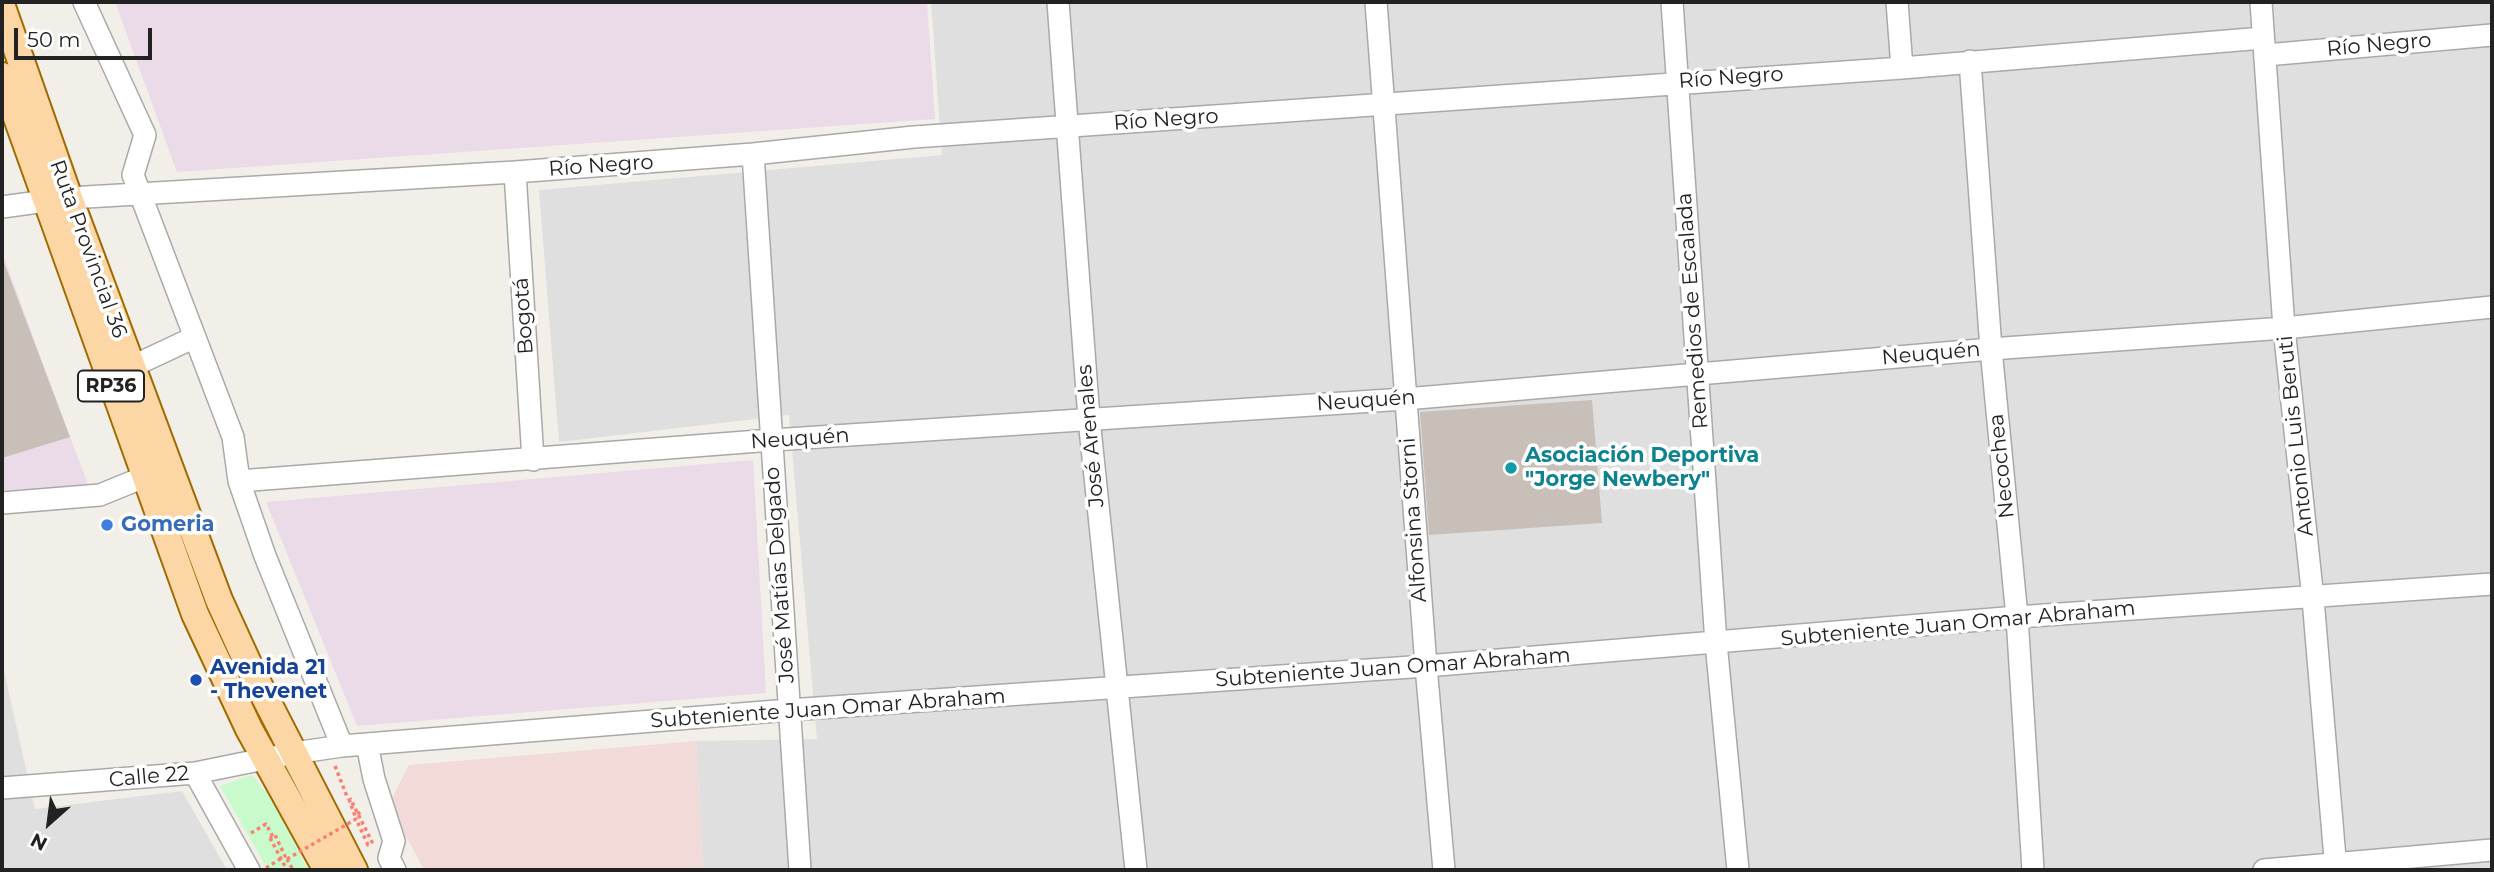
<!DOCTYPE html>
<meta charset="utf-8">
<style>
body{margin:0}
#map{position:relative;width:2494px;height:872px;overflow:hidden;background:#f2efe9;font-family:Montserrat,sans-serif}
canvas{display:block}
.frame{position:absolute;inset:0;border:4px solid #222;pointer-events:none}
.north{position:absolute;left:14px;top:788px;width:70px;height:70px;-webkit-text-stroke:5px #fff;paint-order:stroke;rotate:208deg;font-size:19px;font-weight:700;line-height:28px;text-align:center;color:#222}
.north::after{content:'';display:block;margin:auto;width:24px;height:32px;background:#222;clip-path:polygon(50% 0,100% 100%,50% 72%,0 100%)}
.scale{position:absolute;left:14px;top:28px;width:138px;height:32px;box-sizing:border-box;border:4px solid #222;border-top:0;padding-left:9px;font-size:21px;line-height:24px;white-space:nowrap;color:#222;-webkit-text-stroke:5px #fff;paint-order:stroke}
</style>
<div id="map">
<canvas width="2494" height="872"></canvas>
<div class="frame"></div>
<div class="north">N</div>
<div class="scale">50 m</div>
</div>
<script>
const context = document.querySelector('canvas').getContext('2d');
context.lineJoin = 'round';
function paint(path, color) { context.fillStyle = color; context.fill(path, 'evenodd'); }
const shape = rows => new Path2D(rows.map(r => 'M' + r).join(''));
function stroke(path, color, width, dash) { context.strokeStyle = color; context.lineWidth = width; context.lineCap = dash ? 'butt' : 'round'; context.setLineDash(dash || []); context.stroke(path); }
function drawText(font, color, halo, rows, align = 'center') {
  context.font = font + ' Montserrat,sans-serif'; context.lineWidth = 7; context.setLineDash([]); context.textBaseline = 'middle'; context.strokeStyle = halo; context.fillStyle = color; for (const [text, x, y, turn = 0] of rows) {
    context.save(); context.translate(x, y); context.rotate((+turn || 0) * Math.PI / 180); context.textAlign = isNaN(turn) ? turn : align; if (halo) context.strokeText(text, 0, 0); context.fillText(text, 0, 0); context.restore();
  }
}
paint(shape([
 [931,2,2492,2,2492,870,703,870,696,741,817,739,789,415,559,442,539,190,942,155],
 [2,662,35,809,182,791,227,870,2,870]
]), '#e0dfdf');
paint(shape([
 [696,741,703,870,424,870,389,804,409,765]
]), '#f2dad9');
paint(shape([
 [115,2,927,2,935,119,177,172],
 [2,252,70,437,89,487,2,490],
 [753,460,766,693,357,726,266,502]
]), '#ebdbe8');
paint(shape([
 [252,775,271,798,308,870,268,870,220,786]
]), '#c8facc');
paint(shape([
 [2,257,70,437,2,458],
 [1592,400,1602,523,1429,535,1420,412]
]), '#c7bfb8');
const minor = shape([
 [84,2,145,135,133,175,233,437,239,481,265,556,342,746],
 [1058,2,1089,419,1136,870],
 [1376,2,1426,666,1444,870],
 [1672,2,1716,643,1738,870],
 [1897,2,1902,68],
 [2261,2,2284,328,2313,599,2336,870],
 [2266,55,2492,35],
 [1970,61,1991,349,2017,617,2033,870],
 [753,154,800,870],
 [515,172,533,460],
 [69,198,515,172,753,154,914,137,1902,68,2263,38],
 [2,207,46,201],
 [131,367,195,337],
 [239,481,772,440,1405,399,1991,349,2284,328,2492,307],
 [2,503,100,495,144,477],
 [367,744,374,779,394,841,389,858,395,870],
 [195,773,249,870],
 [2,788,195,773,294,753,342,746,789,710,1426,666,2017,617,2492,584],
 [2264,870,2492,850]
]);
const major = shape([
 [2,7,69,198,219,600,251,670,354,870],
 [2,76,195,614,249,729,327,870]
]);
stroke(minor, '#a9a9a9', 24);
stroke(major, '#a06b00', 30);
stroke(shape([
 [335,766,348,799],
 [349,799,355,816,363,810],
 [251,833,266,824,273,837],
 [287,859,293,870],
 [266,868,285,856,275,835,270,838]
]), '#fa8072', 3.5, [3.5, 3.5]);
stroke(minor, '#fff', 21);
stroke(major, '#fcd6a4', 26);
stroke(shape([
 [270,838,287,870],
 [287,859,356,819,368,845,372,842,350,798]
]), '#fa8072', 3.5, [3.5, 3.5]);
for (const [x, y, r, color] of [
 [1511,468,7,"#0f9aa8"],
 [107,525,7,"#3f7fe0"],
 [196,680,7,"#1a4fb4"]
]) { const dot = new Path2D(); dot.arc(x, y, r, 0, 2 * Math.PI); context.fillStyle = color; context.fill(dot); stroke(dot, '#fff', 2.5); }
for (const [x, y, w] of [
 [111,386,66]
]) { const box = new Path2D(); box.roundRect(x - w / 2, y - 15.5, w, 31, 5); context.fillStyle = '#fff'; context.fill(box); stroke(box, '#222', 2); }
drawText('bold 19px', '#222', null, [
 ["RP36",111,386]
]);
drawText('21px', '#222', '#fff', [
 ["Río Negro",2379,45,-5],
 ["Río Negro",1731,78,-4],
 ["Río Negro",1166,120,-4],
 ["Río Negro",601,166,-4],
 ["Ruta Provincial 36",88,249,70],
 ["Remedios de Escalada",1693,311,-94],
 ["Bogotá",524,316,-94],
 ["Neuquén",1931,354,-5],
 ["Neuquén",1366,401,-4],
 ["José Arenales",1091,436,-95],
 ["Antonio Luis Beruti",2296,436,-96],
 ["Neuquén",800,439,-4],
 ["Necochea",2002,466,-96],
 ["Alfonsina Storni",1414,520,-94],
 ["José Matías Delgado",780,575,-94],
 ["Subteniente Juan Omar Abraham",1958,624,-5],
 ["Subteniente Juan Omar Abraham",1393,668,-4],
 ["Subteniente Juan Omar Abraham",828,709,-4],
 ["Calle 22",149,777,-5]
]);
drawText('bold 21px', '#0d838f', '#fff', [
 ["Asociación Deportiva",1525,456],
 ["\"Jorge Newbery\"",1525,480]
], 'left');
drawText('bold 21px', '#366cbe', '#fff', [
 ["Gomeria",121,525]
], 'left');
drawText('bold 21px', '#164399', '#fff', [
 ["Avenida 21",210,668],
 ["- Thevenet",210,692]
], 'left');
</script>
